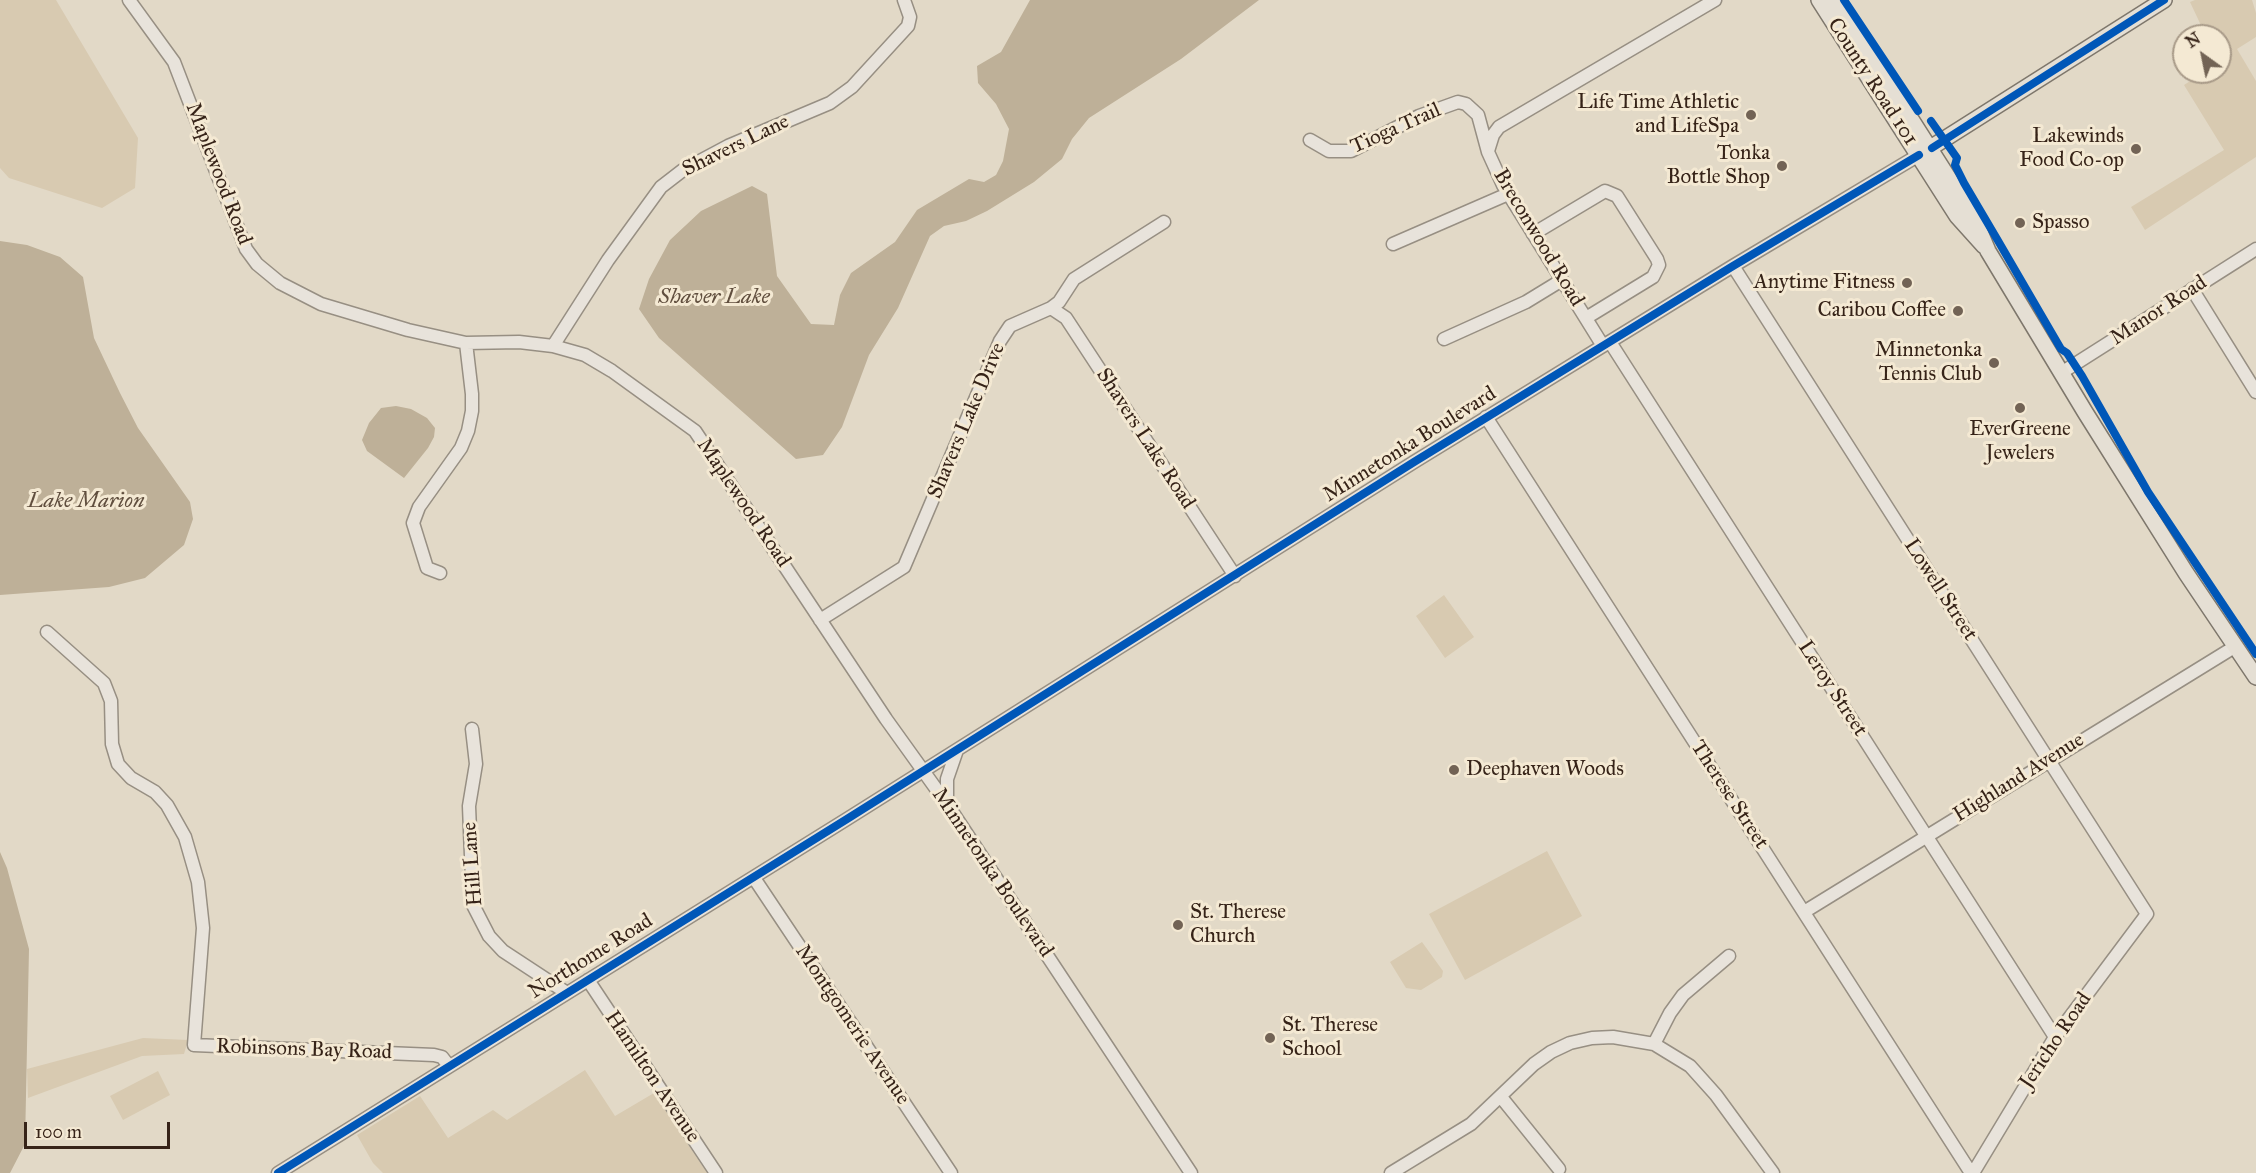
<!DOCTYPE html>
<style>
body{margin:0}
#map{position:relative;width:2256px;height:1173px;overflow:hidden;background:#e2d9c7;font-family:"IM FELL Great Primer",serif}
canvas{display:block}
.north{position:absolute;left:2172px;top:24px;width:60px;height:60px;box-sizing:border-box;background:#f4e9d3;border:2px solid #a89a88;border-radius:50%;rotate:327deg;font-size:16px;font-weight:700;line-height:24px;text-align:center;color:#362318}
.north::after{content:'';display:block;margin:auto;width:21px;height:27px;background:#726355;clip-path:polygon(50% 0,100% 100%,50% 72%,0 100%)}
.scale{position:absolute;left:24px;top:1122px;width:146px;height:27px;box-sizing:border-box;border:3px solid #362318;border-top:0;padding-left:8px;font-size:18px;line-height:21px;white-space:nowrap;color:#362318;-webkit-text-stroke:4px #f4e9d3;paint-order:stroke}
</style>
<div id="map">
<canvas width="2256" height="1173"></canvas>
<div class="north">N</div>
<div class="scale">100 m</div>
</div>
<script>
const context = document.querySelector('canvas').getContext('2d');
context.lineJoin = 'round';
function paint(path, color) { context.fillStyle = color; context.fill(path, 'evenodd'); }
const shape = rows => new Path2D(rows.map(r => 'M' + r).join(''));
function stroke(path, color, width, dash) { context.strokeStyle = color; context.lineWidth = width; context.lineCap = dash ? 'butt' : 'round'; context.setLineDash(dash || []); context.stroke(path); }
function drawText(font, color, halo, rows, align = 'center') {
  context.font = font + ' "IM FELL Great Primer",serif'; context.lineWidth = 6; context.setLineDash([]); context.textBaseline = 'middle'; context.strokeStyle = halo; context.fillStyle = color; for (const [text, x, y, turn = 0] of rows) {
    context.save(); context.translate(x, y); context.rotate((+turn || 0) * Math.PI / 180); context.textAlign = isNaN(turn) ? turn : align; if (halo) context.strokeText(text, 0, 0); context.fillText(text, 0, 0); context.restore();
  }
}
paint(shape([
 [0,0,56,0,138,138,135,188,102,208,9,178,0,168],
 [2195,0,2252,0,2256,13,2256,37,2237,49,2256,81,2256,157,2145,230,2131,207,2224,150,2184,85,2204,72,2220,72,2220,36,2206,36,2190,2],
 [1444,595,1474,637,1445,658,1416,616],
 [1547,851,1582,916,1465,980,1429,914],
 [1422,942,1443,971,1442,977,1421,990,1406,988,1390,962],
 [143,1038,188,1040,184,1054,142,1056,28,1098,27,1069],
 [585,1070,615,1116,654,1093,707,1173,383,1173,373,1163,357,1135,420,1096,448,1138,493,1110,507,1120],
 [158,1071,170,1095,123,1120,110,1096]
]), '#d8cab1');
paint(shape([
 [1030,0,1259,0,1181,59,1089,118,1072,139,1062,159,1034,182,987,211,966,221,944,226,930,236,898,308,869,355,842,427,823,455,796,459,659,338,639,309,649,279,670,240,701,211,752,186,767,194,777,276,811,324,834,325,840,295,851,273,895,242,917,210,969,179,984,182,996,175,1003,161,1009,129,996,104,978,83,977,66,1001,52],
 [0,241,27,245,60,257,83,277,94,338,120,393,138,428,190,502,193,519,184,545,145,578,109,587,0,595],
 [396,406,411,409,427,418,435,428,434,437,428,448,404,478,367,451,362,440,369,423,381,408],
 [0,852,7,868,29,949,25,1144,10,1173,0,1173]
]), '#beb098');
const minor = shape([
 [129,0,174,62,246,249,257,264,280,283,321,304,408,330,466,343,519,342,553,346,585,355,612,371,695,431,886,719,947,804,1191,1173],
 [1310,140,1329,151,1351,151,1419,116,1458,102,1466,104,1478,115,1488,152,1503,185,1603,346],
 [1488,151,1493,135,1499,127,1715,0],
 [1533,234,1605,191,1617,196,1657,259,1659,265,1653,277,1586,318],
 [1393,244,1508,194],
 [1733,266,2147,914,2055,1037,1973,1173],
 [2192,289,2256,392],
 [1051,308,1066,318,1235,576],
 [1444,339,1526,302,1562,280],
 [1610,342,2055,1037],
 [553,346,608,260,661,187,683,170,728,146,830,103,852,87,908,26,910,17,904,0],
 [2061,373,2256,249],
 [1486,417,1971,1173],
 [440,573,427,568,413,523,419,507,461,448,468,431,472,411,472,394,466,343],
 [820,620,904,567,1000,341,1010,326,1051,308,1059,302,1074,279,1164,222],
 [47,632,104,683,111,701,112,744,118,764,131,778,155,792,167,805,185,837,198,882,203,928,194,1045,434,1055,442,1057,449,1066],
 [472,729,476,764,469,806,473,905,489,936,503,951,567,993],
 [947,804,947,779,957,750],
 [754,878,951,1173],
 [1804,912,2236,646],
 [588,980,716,1173],
 [1654,1044,1670,1013,1683,995,1729,956],
 [1501,1097,1559,1169],
 [278,1173,847,819,1414,462,1733,266,1919,155],
 [1391,1173,1471,1124,1534,1064,1551,1052,1570,1043,1592,1038,1613,1037,1654,1044,1690,1066,1716,1095,1773,1173]
]);
const major = shape([
 [1819,0,1957,216,1984,246],
 [1835,0,1974,218,1988,251,2085,412,2186,573,2256,677],
 [1924,152,2164,0]
]);
stroke(minor, '#978f83', 15);
stroke(major, '#7e776c', 18);
stroke(minor, '#e8e3db', 12);
stroke(major, '#e5dfd4', 15);
stroke(shape([
 [1844,0,1918,111],
 [1931,121,1957,158,1955,165,1964,183,1997,239,2061,349,2067,353,2082,376,2148,492,2256,654],
 [1932,148,2164,0],
 [278,1173,847,819,1414,462,1733,266,1919,155]
]), '#0057b8', 8);
for (const [x, y, r, color] of [
 [1751,115,6,"#726355"],
 [2136,149,6,"#726355"],
 [1782,166,6,"#726355"],
 [2020,223,6,"#726355"],
 [1907,283,6,"#726355"],
 [1958,311,6,"#726355"],
 [1994,363,6,"#726355"],
 [2020,408,6,"#726355"],
 [1454,770,6,"#726355"],
 [1178,925,6,"#726355"],
 [1270,1038,6,"#726355"]
]) { const dot = new Path2D(); dot.arc(x, y, r, 0, 2 * Math.PI); context.fillStyle = color; context.fill(dot); stroke(dot, '#f4e9d3', 2); }
drawText('21px', '#362318', '#f4e9d3', [
 ["County Road 101",1872,82,57],
 ["Tioga Trail",1396,129,-24],
 ["Shavers Lane",736,146,-26],
 ["Maplewood Road",218,174,69],
 ["Breconwood Road",1538,238,59],
 ["Manor Road",2159,311,-33],
 ["Shavers Lake Drive",967,421,-67],
 ["Shavers Lake Road",1145,439,57],
 ["Minnetonka Boulevard",1410,445,-32],
 ["Maplewood Road",743,503,56],
 ["Lowell Street",1940,590,57],
 ["Leroy Street",1832,689,57],
 ["Highland Avenue",2019,778,-32],
 ["Therese Street",1729,795,57],
 ["Hill Lane",473,864,-94],
 ["Minnetonka Boulevard",992,873,56],
 ["Northome Road",591,957,-32],
 ["Montgomerie Avenue",852,1025,56],
 ["Jericho Road",2056,1041,-56],
 ["Robinsons Bay Road",304,1050,2],
 ["Hamilton Avenue",652,1077,56]
]);
drawText('21px', '#362318', '#f4e9d3', [
 ["Life Time Athletic",1739,103],
 ["and LifeSpa",1739,127],
 ["Lakewinds",2124,137],
 ["Food Co-op",2124,161],
 ["Tonka",1770,154],
 ["Bottle Shop",1770,178],
 ["Spasso",2032,223,"left"],
 ["Anytime Fitness",1895,283],
 ["Caribou Coffee",1946,311],
 ["Minnetonka",1982,351],
 ["Tennis Club",1982,375],
 ["EverGreene",2020,430,"center"],
 ["Jewelers",2020,454,"center"],
 ["Deephaven Woods",1466,770,"left"],
 ["St. Therese",1190,913,"left"],
 ["Church",1190,937,"left"],
 ["St. Therese",1282,1026,"left"],
 ["School",1282,1050,"left"]
], 'right');
drawText('italic 22px', '#604e3e', '#f4e9d3', [
 ["Shaver Lake",714,298],
 ["Lake Marion",86,502]
]);
</script>
